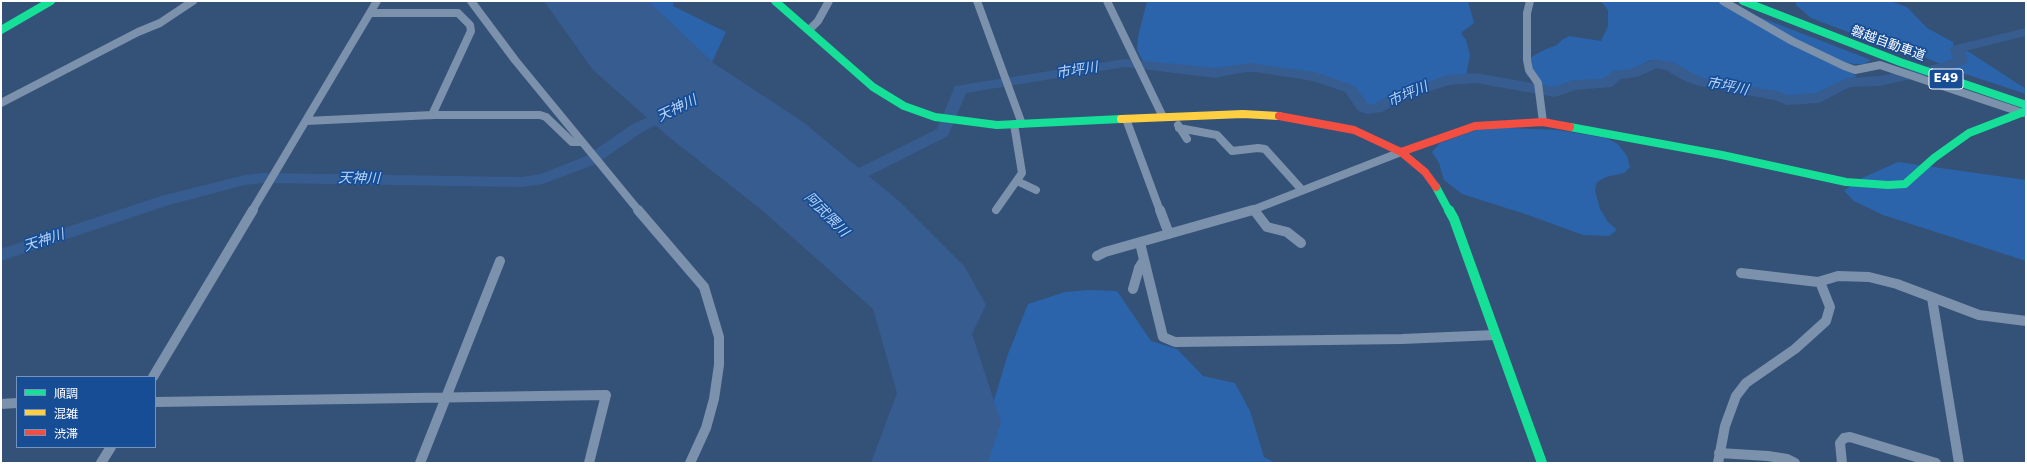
<!DOCTYPE html>
<meta charset="utf-8">
<style>
body{margin:0}
#map{position:relative;width:2027px;height:464px;overflow:hidden;background:#345178;font-family:"DejaVu Sans","Noto Sans JP",sans-serif}
canvas{display:block}
.frame{position:absolute;inset:0;border:2px solid #fff;pointer-events:none}
.legend{position:absolute;left:16px;top:376px;width:140px;height:72px;box-sizing:border-box;background:#174d95;border:1px solid #7494bf;margin:0;padding:5px 7px;list-style:none;font-size:12px;color:#fff}
.legend li{display:flex;align-items:center;gap:8px;height:20px}
.legend b{width:20px;border:1px solid #7494bf}
</style>
<div id="map">
<canvas width="2027" height="464"></canvas>
<div class="frame"></div>
<ul class="legend">
<li><b style="height:5px;background:#16e098"></b>順調</li>
<li><b style="height:5px;background:#ffcf43"></b>混雑</li>
<li><b style="height:5px;background:#f24e42"></b>渋滞</li>
</ul>
</div>
<script>
const context = document.querySelector('canvas').getContext('2d');
context.lineJoin = 'round';
function paint(path, color) { context.fillStyle = color; context.fill(path, 'evenodd'); }
const shape = rows => new Path2D(rows.map(r => 'M' + r).join(''));
function stroke(path, color, width, dash) { context.strokeStyle = color; context.lineWidth = width; context.lineCap = dash ? 'butt' : 'round'; context.setLineDash(dash || []); context.stroke(path); }
function drawText(font, color, halo, rows, align = 'center') {
  context.font = font + ' "DejaVu Sans","Noto Sans JP",sans-serif'; context.lineWidth = 3.5; context.setLineDash([]); context.textBaseline = 'middle'; context.strokeStyle = halo; context.fillStyle = color; for (const [text, x, y, turn = 0] of rows) {
    context.save(); context.translate(x, y); context.rotate((+turn || 0) * Math.PI / 180); context.textAlign = isNaN(turn) ? turn : align; if (halo) context.strokeText(text, 0, 0); context.fillText(text, 0, 0); context.restore();
  }
}
paint(shape([
 [648,1,674,1,673,6,726,32,712,62],
 [1147,1,1468,1,1474,23,1461,33,1466,40,1470,55,1466,75,1463,77,1442,81,1415,92,1395,96,1372,105,1360,104,1344,88,1297,74,1256,71,1213,76,1147,69,1137,50,1138,37],
 [1601,1,1718,1,1871,60,1864,64,1854,64,1821,57,1857,76,1811,97,1773,95,1711,84,1681,67,1650,60,1632,70,1613,75,1600,83,1551,87,1539,84,1526,75,1525,68,1528,59,1544,50,1557,45,1562,40,1569,36,1601,41,1608,26,1608,10],
 [1796,1,1890,1,1907,7,1927,28,1953,42,1957,57,1941,64,1900,47,1848,32,1811,18,1796,5],
 [1966,50,2026,89,2026,94,1947,68,1963,61,1961,52],
 [1485,127,1558,130,1606,138,1618,144,1627,156,1630,167,1624,173,1606,177,1597,182,1595,190,1600,209,1608,222,1617,230,1609,236,1583,235,1528,215,1462,194,1444,180,1439,163,1432,152,1440,143],
 [1898,162,2026,180,2026,261,1883,215,1854,201,1844,191,1862,178],
 [1089,290,1117,291,1151,341,1177,349,1203,376,1235,383,1250,411,1264,457,1275,463,975,463,1008,354,1028,304,1065,292]
]), '#2b64ab');
paint(shape([
 [544,1,648,1,712,62,803,122,899,201,965,267,986,305,972,334,1001,422,988,463,871,463,897,393,873,309,763,211,670,138,593,70]
]), '#375c90');
paint(shape([
 [2026,28,2026,36,1965,51,1968,61,1966,64,1942,72,1880,86,1850,87,1819,103,1787,105,1774,100,1699,86,1685,81,1666,70,1657,68,1637,77,1621,79,1612,87,1575,90,1555,97,1476,83,1449,85,1405,99,1382,112,1367,114,1358,111,1345,92,1313,81,1249,71,1216,78,1125,67,966,93,948,136,851,185,846,186,841,185,838,181,841,177,937,129,955,86,1125,59,1216,68,1249,63,1315,72,1355,86,1368,104,1374,104,1395,93,1448,75,1476,73,1554,87,1573,80,1603,79,1613,71,1630,69,1655,59,1675,63,1695,75,1706,79,1777,91,1788,95,1816,93,1847,78,1880,76,1934,65,1953,59,1950,49,1952,46,2026,28],
 [670,107,675,109,677,112,675,115,641,133,596,164,543,184,521,187,263,183,245,185,169,205,1,261,1,249,161,196,245,175,263,173,521,177,541,174,586,156,631,125,670,107]
]), '#375c90');
stroke(shape([
 [471,1,515,60,639,211],
 [977,1,1022,124],
 [1107,1,1163,117],
 [1530,1,1527,13,1527,60,1529,70,1538,83,1543,122],
 [1723,1,1792,41,1844,66,1855,70,1880,65,2023,113],
 [370,13,458,13,470,25,471,31,432,115],
 [809,30,818,21,829,1],
 [1,103,138,32,160,23,193,1],
 [1126,119,1160,211],
 [306,121,432,115,540,115,546,117,572,142,581,142],
 [1178,125,1187,139],
 [1179,128,1217,135,1232,151,1258,148,1265,149,1302,190],
 [1017,181,1036,190],
 [996,210,1022,173,1014,124],
 [252,211,377,1],
 [1250,211,1401,152]
]), '#7c91ab', 8);
stroke(shape([
 [638,210,704,287,719,337,719,365,714,399,706,428,690,463],
 [1160,210,1169,234],
 [1254,210,1267,227,1287,232,1301,243],
 [1140,243,1163,337,1175,342,1402,339,1495,335],
 [1097,256,1105,252,1253,210],
 [1741,273,1818,282,1838,276,1869,277,1897,284,1979,315,2026,321],
 [1133,289,1139,268,1144,260],
 [1932,298,1959,463],
 [153,377,253,210],
 [155,402,606,395,589,463],
 [1,404,17,403],
 [1719,453,1768,456,1787,459,1795,463],
 [101,463,111,447],
 [420,463,500,261],
 [1718,463,1725,426,1736,396,1746,383,1795,349,1826,321,1830,307,1820,282],
 [1842,463,1840,443,1844,438,1850,437,1936,463]
]), '#7c91ab', 10);
stroke(shape([
 [775,1,873,87,904,106,935,117,997,125,1121,119],
 [1743,1,1900,62,2026,105],
 [1,30,51,1],
 [1570,127,1722,155,1846,182,1888,185,1905,184,1934,158,1969,133,2026,111],
 [1436,187,1449,211]
]), '#16e098', 8);
stroke(shape([
 [1449,210,1454,219,1542,463]
]), '#16e098', 10);
stroke(shape([
 [1121,119,1243,114,1279,116]
]), '#ffcf43', 8);
stroke(shape([
 [1279,116,1354,130,1401,152,1425,172,1436,187],
 [1401,152,1475,126,1543,122,1570,127]
]), '#f24e42', 8);
for (const [x, y, w] of [
 [1946,79,34]
]) { const box = new Path2D(); box.roundRect(x - w / 2, y - 10, w, 20, 3); context.fillStyle = '#174d95'; context.fill(box); stroke(box, '#fff', 1); }
drawText('bold 12px', '#fff', null, [
 ["E49",1946,79]
]);
drawText('13px', '#fff', '#174d95', [
 ["磐越自動車道",1888,44,20]
]);
drawText('italic 14px', '#b4d2f8', '#174d95', [
 ["市坪川",1077,71,-9],
 ["市坪川",1727,87,11],
 ["市坪川",1408,95,-23],
 ["天神川",677,109,-26],
 ["天神川",359,179,1],
 ["阿武隈川",826,215,45],
 ["天神川",44,241,-18]
]);
</script>
